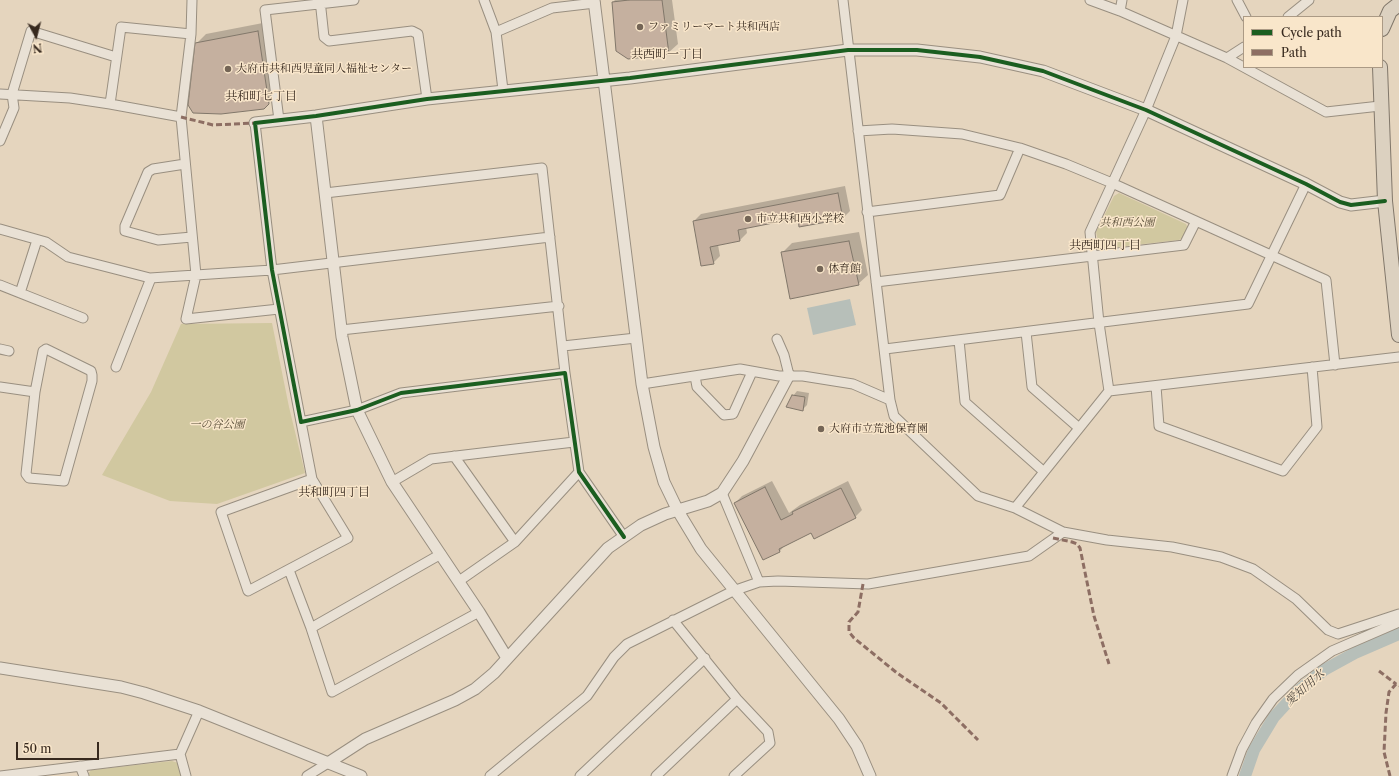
<!DOCTYPE html>
<meta charset="utf-8">
<style>
body{margin:0}
#map{position:relative;width:1399px;height:776px;overflow:hidden;background:#e5d5be;font-family:"Libre Caslon Text",serif}
canvas{display:block}
.legend{position:absolute;left:1243px;top:16px;width:140px;height:52px;box-sizing:border-box;background:#f9e6ca;border:1px solid #ab9a85;margin:0;padding:5px 7px;list-style:none;font-size:12px;color:#37291e}
.legend li{display:flex;align-items:center;gap:8px;height:20px}
.legend b{width:20px;border:1px solid #ab9a85}
.north{position:absolute;left:16px;top:16px;width:40px;height:40px;-webkit-text-stroke:3px #f9e6ca;paint-order:stroke;rotate:173deg;font-size:11px;font-weight:700;line-height:16px;text-align:center;color:#37291e}
.north::after{content:'';display:block;margin:auto;width:14px;height:18px;background:#37291e;clip-path:polygon(50% 0,100% 100%,50% 72%,0 100%)}
.scale{position:absolute;left:16px;top:742px;width:83px;height:18px;box-sizing:border-box;border:2px solid #37291e;border-top:0;padding-left:5px;font-size:12px;line-height:14px;white-space:nowrap;color:#37291e;-webkit-text-stroke:3px #f9e6ca;paint-order:stroke}
</style>
<div id="map">
<canvas width="1399" height="776"></canvas>
<ul class="legend">
<li><b style="height:5px;background:#1b5e20"></b>Cycle path</li>
<li><b style="height:5px;background:#8d6e63"></b>Path</li>
</ul>
<div class="north">N</div>
<div class="scale">50 m</div>
</div>
<script>
const context = document.querySelector('canvas').getContext('2d');
context.lineJoin = 'round';
function paint(path, color) { context.fillStyle = color; context.fill(path, 'evenodd'); }
const shape = rows => new Path2D(rows.map(r => 'M' + r).join(''));
function stroke(path, color, width, dash) { context.strokeStyle = color; context.lineWidth = width; context.lineCap = dash ? 'butt' : 'round'; context.setLineDash(dash || []); context.stroke(path); }
function drawText(font, color, halo, rows, align = 'center') {
  context.font = font + ' "Libre Caslon Text","Noto Serif JP",serif'; context.lineWidth = 3; context.setLineDash([]); context.textBaseline = 'middle'; context.strokeStyle = halo; context.fillStyle = color; for (const [text, x, y, turn = 0] of rows) {
    context.save(); context.translate(x, y); context.rotate((+turn || 0) * Math.PI / 180); context.textAlign = isNaN(turn) ? turn : align; if (halo) context.strokeText(text, 0, 0); context.fillText(text, 0, 0); context.restore();
  }
}
paint(shape([
 [1119,193,1186,224,1188,229,1184,237,1179,240,1100,249,1096,232,1114,196],
 [272,323,289,407,305,473,217,504,170,501,102,475,151,392,181,324],
 [172,761,178,763,182,776,89,776,88,774,91,770]
]), '#d1c8a0');
paint(shape([
 [850,299,856,325,813,335,807,308]
]), '#b7bfb9');
paint(shape([
 [615,0,672,0,678,44,668,53,613,2],
 [268,22,278,93,264,108,196,44,206,34],
 [845,186,850,211,843,218,800,226,798,217,746,227,747,233,740,240,718,245,720,256,713,263,702,265,694,221,701,214],
 [859,232,868,275,858,284,782,253,792,243],
 [797,391,809,393,807,405,802,410,793,396],
 [772,481,789,513,800,505,848,481,862,510,855,517,811,532,785,545,780,551,735,503,742,496]
]), '#0003');
stroke(shape([
 [1245,776,1254,750,1274,717,1298,691,1324,670,1355,653,1399,634]
]), '#b7bfb9', 12);
const building = shape([
 [629,0,662,0,669,54,628,59,616,51,612,2,629,0],
 [258,31,269,104,264,109,221,114,193,113,188,105,195,43,258,31],
 [838,193,843,219,799,227,798,218,738,230,740,241,710,247,714,264,701,266,693,221,838,193],
 [849,241,859,285,790,299,781,252,849,241],
 [792,395,805,397,803,411,786,407,792,395],
 [765,487,781,520,793,514,792,512,841,488,856,518,814,539,811,533,779,549,780,552,763,560,734,503,765,487]
]);
paint(building, '#c5b09f');
stroke(building, '#81776a', 1);
const minor = shape([
 [192,0,191,34,181,117,196,275,186,319,279,309],
 [320,0,324,37,329,41,412,31,418,34,427,99],
 [484,0,496,32,503,90],
 [843,0,890,400],
 [1090,0,1120,11,1227,58,1326,112,1380,106],
 [1237,0,1246,17],
 [1120,11,1122,0],
 [1288,17,1309,0],
 [496,32,552,8,595,3],
 [1227,58,1244,47],
 [0,94,70,98,110,104],
 [181,117,110,104,121,27,191,34],
 [279,120,265,10,354,0],
 [255,123,272,270,301,422,357,410,401,393,565,373,579,472,624,537],
 [858,131,892,129,962,134,1020,148,1066,164,1112,183,1326,280,1335,365],
 [0,141,14,108,12,94,31,31,116,57],
 [185,164,153,169,148,172,125,226,125,231,158,240,192,237],
 [325,193,542,168,565,373],
 [867,212,1000,195,1020,148],
 [0,229,46,242,68,257,150,278,272,270,550,237],
 [876,282,1184,245,1195,223],
 [0,285,83,318],
 [20,293,37,240],
 [341,330,559,306],
 [1026,332,1032,387,1079,428],
 [777,339,784,355,789,375],
 [959,340,965,402,1043,471],
 [563,346,636,338],
 [0,349,9,351],
 [46,349,91,371,92,375,92,381,64,481,29,478,26,474,35,392,43,351,46,349],
 [885,349,1248,304,1306,184],
 [116,367,151,278],
 [695,376,697,387,724,415,733,414,752,372],
 [642,384,740,369,779,376,803,376,853,384,890,400,894,416,978,496,1015,508,1063,532,1107,540,1172,547,1221,557,1253,569,1296,599,1328,630,1338,634,1399,614],
 [1156,386,1159,426,1283,471,1317,427,1312,367],
 [0,387,35,392],
 [1109,391,1099,323,1090,232,1146,110,1176,36,1183,0],
 [301,422,312,479],
 [454,456,515,542],
 [312,479,348,538,248,591,221,512,312,479],
 [392,482,431,459,574,442],
 [722,493,759,582],
 [1015,508,1109,391,1399,357],
 [289,570,311,628,441,554],
 [459,581,515,542,579,472],
 [673,620,737,699,768,732,770,743,734,776],
 [311,628,332,692,479,612],
 [80,766,84,776],
 [0,776,180,754],
 [186,776,180,754,199,711],
 [307,776,328,763],
 [490,776,587,696,614,657,627,644,733,591,759,582,778,581,868,584,1029,556,1063,532],
 [580,776,705,658],
 [656,776,737,699],
 [1232,776,1242,749,1256,723,1273,699,1298,675,1332,651,1399,622]
]);
const tertiary = shape([
 [594,0,642,384,654,447,664,482,678,511,701,549,839,719,857,746,870,776],
 [316,116,342,337,357,410,392,482,479,612,507,658],
 [255,123,316,116,427,99,630,78,848,50,917,50,980,57,1043,71,1146,110,1306,184,1340,202,1351,205,1385,201],
 [0,668,121,687,144,693,199,711,361,776],
 [328,763,365,739,455,700,475,689,494,673,608,548,641,525,665,514,708,501,722,493,743,461,789,375]
]);
const primary = shape([
 [1382,29,1390,11,1399,4],
 [1380,67,1385,201,1399,335]
]);
stroke(minor, '#998f80', 11);
stroke(tertiary, '#998f80', 13);
stroke(primary, '#81776a', 16);
stroke(minor, '#e9e1d5', 9);
stroke(tertiary, '#e9e1d5', 11);
stroke(primary, '#dcd1c0', 14);
stroke(shape([
 [181,117,213,125,255,123],
 [1053,538,1072,542,1077,544,1080,548,1094,616,1109,664],
 [863,584,858,612,849,622,849,632,854,638,897,673,941,703,978,740],
 [1379,671,1396,684],
 [1390,776,1384,752,1386,713,1389,692,1396,684,1399,686]
]), '#8d6e63', 3, [6, 3]);
stroke(shape([
 [624,537,579,472,565,373,401,393,357,410,301,422,272,270,255,123,316,116,427,99,630,78,848,50,917,50,980,57,1043,71,1146,110,1306,184,1340,202,1351,205,1385,201]
]), '#1b5e20', 4);
for (const [x, y, r, color] of [
 [640,27,4,"#746556"],
 [228,69,4,"#746556"],
 [748,219,4,"#746556"],
 [820,269,4,"#746556"],
 [821,429,4,"#746556"]
]) { const dot = new Path2D(); dot.arc(x, y, r, 0, 2 * Math.PI); context.fillStyle = color; context.fill(dot); stroke(dot, '#f9e6ca', 1.5); }
drawText('11px', '#37291e', '#f9e6ca', [
 ["ファミリーマート共和西店",648,27],
 ["大府市共和西児童同人福祉センター",236,69],
 ["市立共和西小学校",756,219],
 ["体育館",828,269],
 ["大府市立荒池保育園",829,429]
], 'left');
drawText('italic 11px', '#594e38', '#f9e6ca', [
 ["共和西公園",1127,223],
 ["一の谷公園",217,425]
]);
drawText('12px', '#37291e', '#f9e6ca', [
 ["共西町一丁目",667,55],
 ["共和町七丁目",261,97],
 ["共西町四丁目",1105,246],
 ["共和町四丁目",334,493]
]);
drawText('italic 12px', '#524c44', '#f9e6ca', [
 ["愛知用水",1305,688,-41]
]);
</script>
